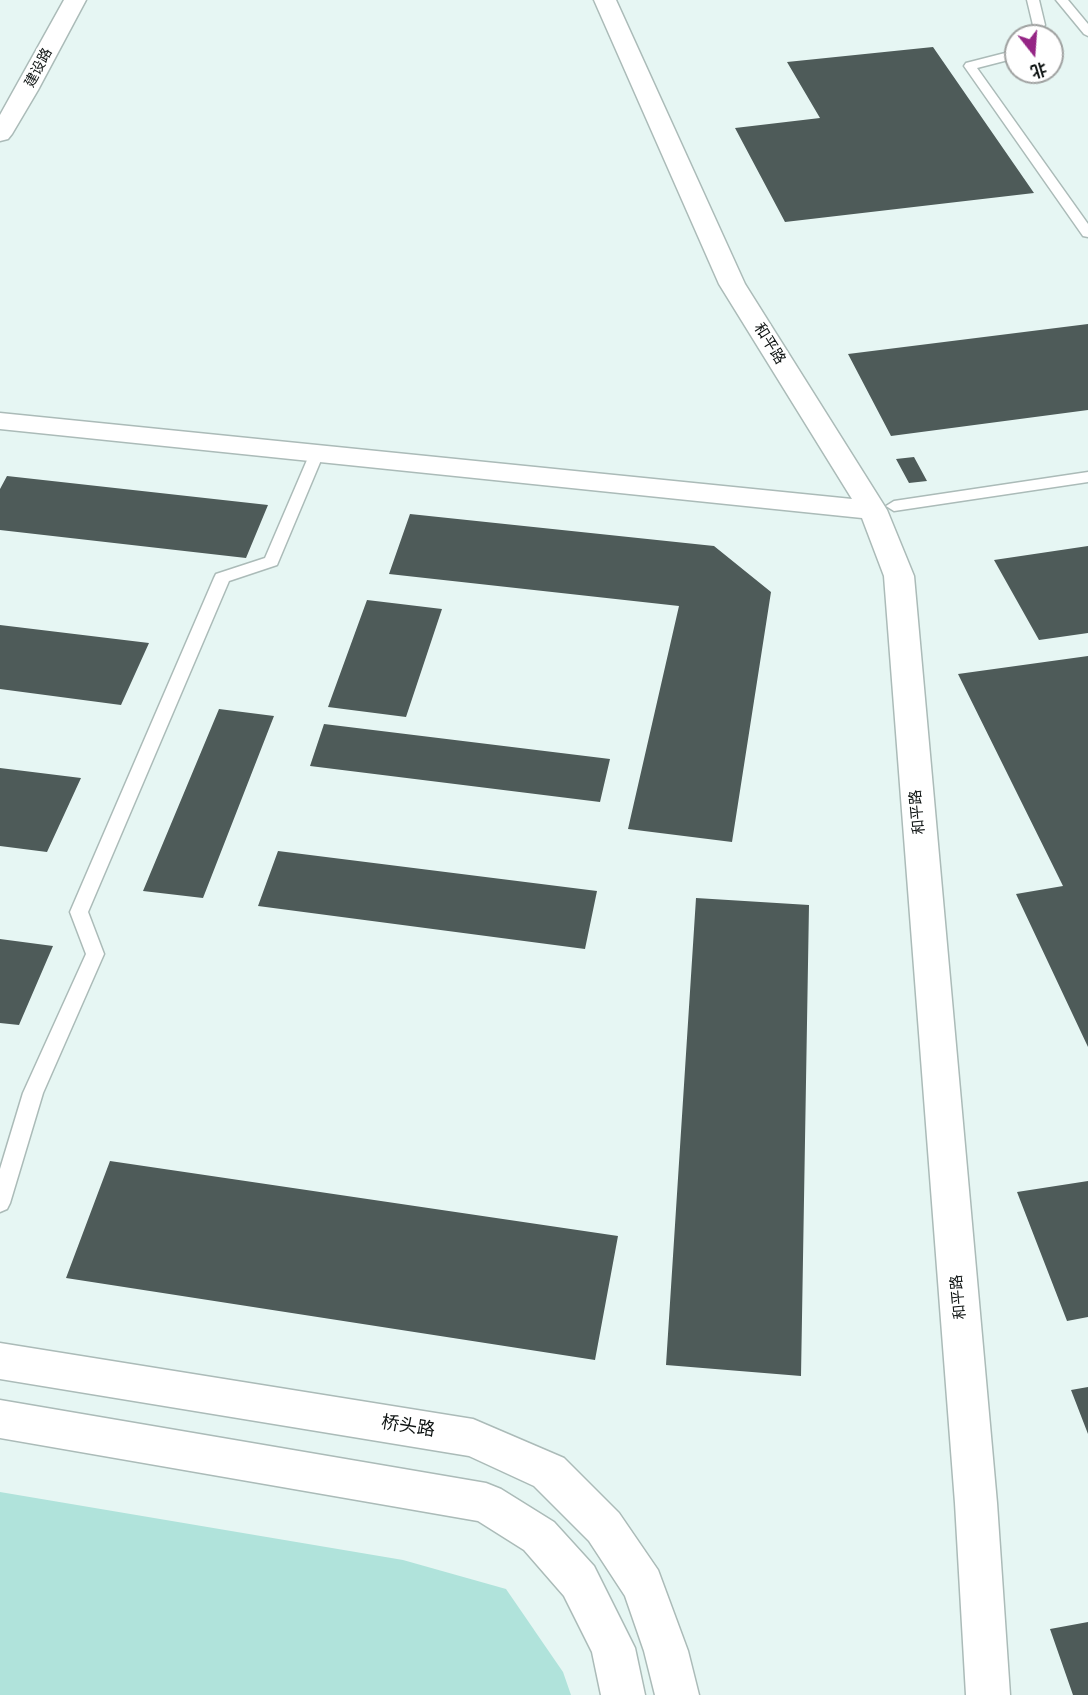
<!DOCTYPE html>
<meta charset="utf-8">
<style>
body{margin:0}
#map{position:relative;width:1088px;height:1695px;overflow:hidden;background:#e6f6f3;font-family:"Varela Round","Noto Sans SC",sans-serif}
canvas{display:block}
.north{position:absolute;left:1004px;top:24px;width:60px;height:60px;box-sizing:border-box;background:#fff;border:2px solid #9fa1a0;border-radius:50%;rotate:163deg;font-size:16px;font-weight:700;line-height:24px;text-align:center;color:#0e1312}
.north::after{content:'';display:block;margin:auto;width:21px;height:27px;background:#952585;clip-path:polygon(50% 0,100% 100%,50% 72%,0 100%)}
</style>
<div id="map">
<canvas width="1088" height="1695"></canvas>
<div class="north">北</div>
</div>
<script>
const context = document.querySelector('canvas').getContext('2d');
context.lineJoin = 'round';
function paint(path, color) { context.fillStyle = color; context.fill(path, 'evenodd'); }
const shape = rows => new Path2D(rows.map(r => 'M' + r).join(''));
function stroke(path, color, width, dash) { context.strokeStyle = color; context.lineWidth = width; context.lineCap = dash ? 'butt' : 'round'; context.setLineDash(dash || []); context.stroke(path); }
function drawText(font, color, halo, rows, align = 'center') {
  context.font = font + ' "Varela Round","Noto Sans SC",sans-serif'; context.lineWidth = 6; context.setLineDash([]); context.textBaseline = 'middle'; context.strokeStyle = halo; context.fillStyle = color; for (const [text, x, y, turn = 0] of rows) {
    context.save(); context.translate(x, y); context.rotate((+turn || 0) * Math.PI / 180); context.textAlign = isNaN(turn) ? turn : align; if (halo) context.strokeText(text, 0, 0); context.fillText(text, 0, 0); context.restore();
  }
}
paint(shape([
 [0,1492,403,1560,506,1589,563,1672,571,1695,0,1695]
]), '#b0e3db');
paint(shape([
 [933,47,1034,193,785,222,735,128,820,118,787,62],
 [1088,324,1088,410,891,436,848,354],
 [914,457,927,481,909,483,896,459],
 [7,476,268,505,246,558,0,530,0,489],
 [410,514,714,546,771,592,732,842,628,829,679,606,389,574],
 [1088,546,1088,633,1039,640,994,560],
 [367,600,442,609,406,717,328,707],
 [0,625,149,643,121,705,0,689],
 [1088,656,1088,1047,1016,894,1063,886,958,674],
 [219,709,274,716,203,898,143,891],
 [324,724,610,759,600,802,310,766],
 [0,768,81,778,47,852,0,846],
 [278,851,597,891,585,949,258,906],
 [696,898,809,905,801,1376,666,1365],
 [0,939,53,946,19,1025,0,1023],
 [110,1161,618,1236,595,1360,66,1278],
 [1088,1181,1088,1317,1067,1321,1017,1192],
 [1088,1387,1088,1434,1071,1390],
 [1088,1622,1088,1695,1073,1695,1050,1629]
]), '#4e5b59');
const lane = shape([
 [1027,0,1039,0,1045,25,1036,36,1024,36,1033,25,1027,0],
 [1056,0,1068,0,1088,24,1088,36,1084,34,1056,0],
 [1016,48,1016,58,977,68,1088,224,1088,237,1083,236,964,66,966,63,1009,52,1016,48],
 [317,448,324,453,277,565,229,581,88,912,104,954,43,1093,10,1203,7,1209,0,1212,0,1169,23,1093,86,954,70,912,214,578,216,574,265,558,310,453,317,448],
 [1088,472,1088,482,894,511,886,506,894,501,1088,472]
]);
const secondary = shape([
 [64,0,86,0,38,90,12,134,8,139,0,141,0,115,64,0],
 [594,0,616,0,745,284,887,510,914,576,997,1503,1010,1695,966,1695,955,1503,884,576,862,518,0,429,0,413,852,499,719,284,594,0],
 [0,1343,473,1419,564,1458,619,1513,658,1570,688,1651,699,1695,655,1695,644,1651,625,1596,589,1541,534,1486,469,1456,0,1379,0,1343],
 [0,1400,486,1483,501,1489,554,1522,594,1566,635,1648,645,1695,601,1695,592,1652,564,1596,524,1550,478,1521,0,1438,0,1400]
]);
stroke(lane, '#abbbb8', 3);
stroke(secondary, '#abbbb8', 3);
paint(lane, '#fff');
paint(secondary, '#fff');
drawText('14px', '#0e1312', '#fff', [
 ["建设路",39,68,-62]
]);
drawText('15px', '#0e1312', '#fff', [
 ["和平路",769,344,58],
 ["和平路",918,812,-95],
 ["和平路",959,1297,-95]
]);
drawText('18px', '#0e1312', '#fff', [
 ["桥头路",408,1427,9]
]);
</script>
